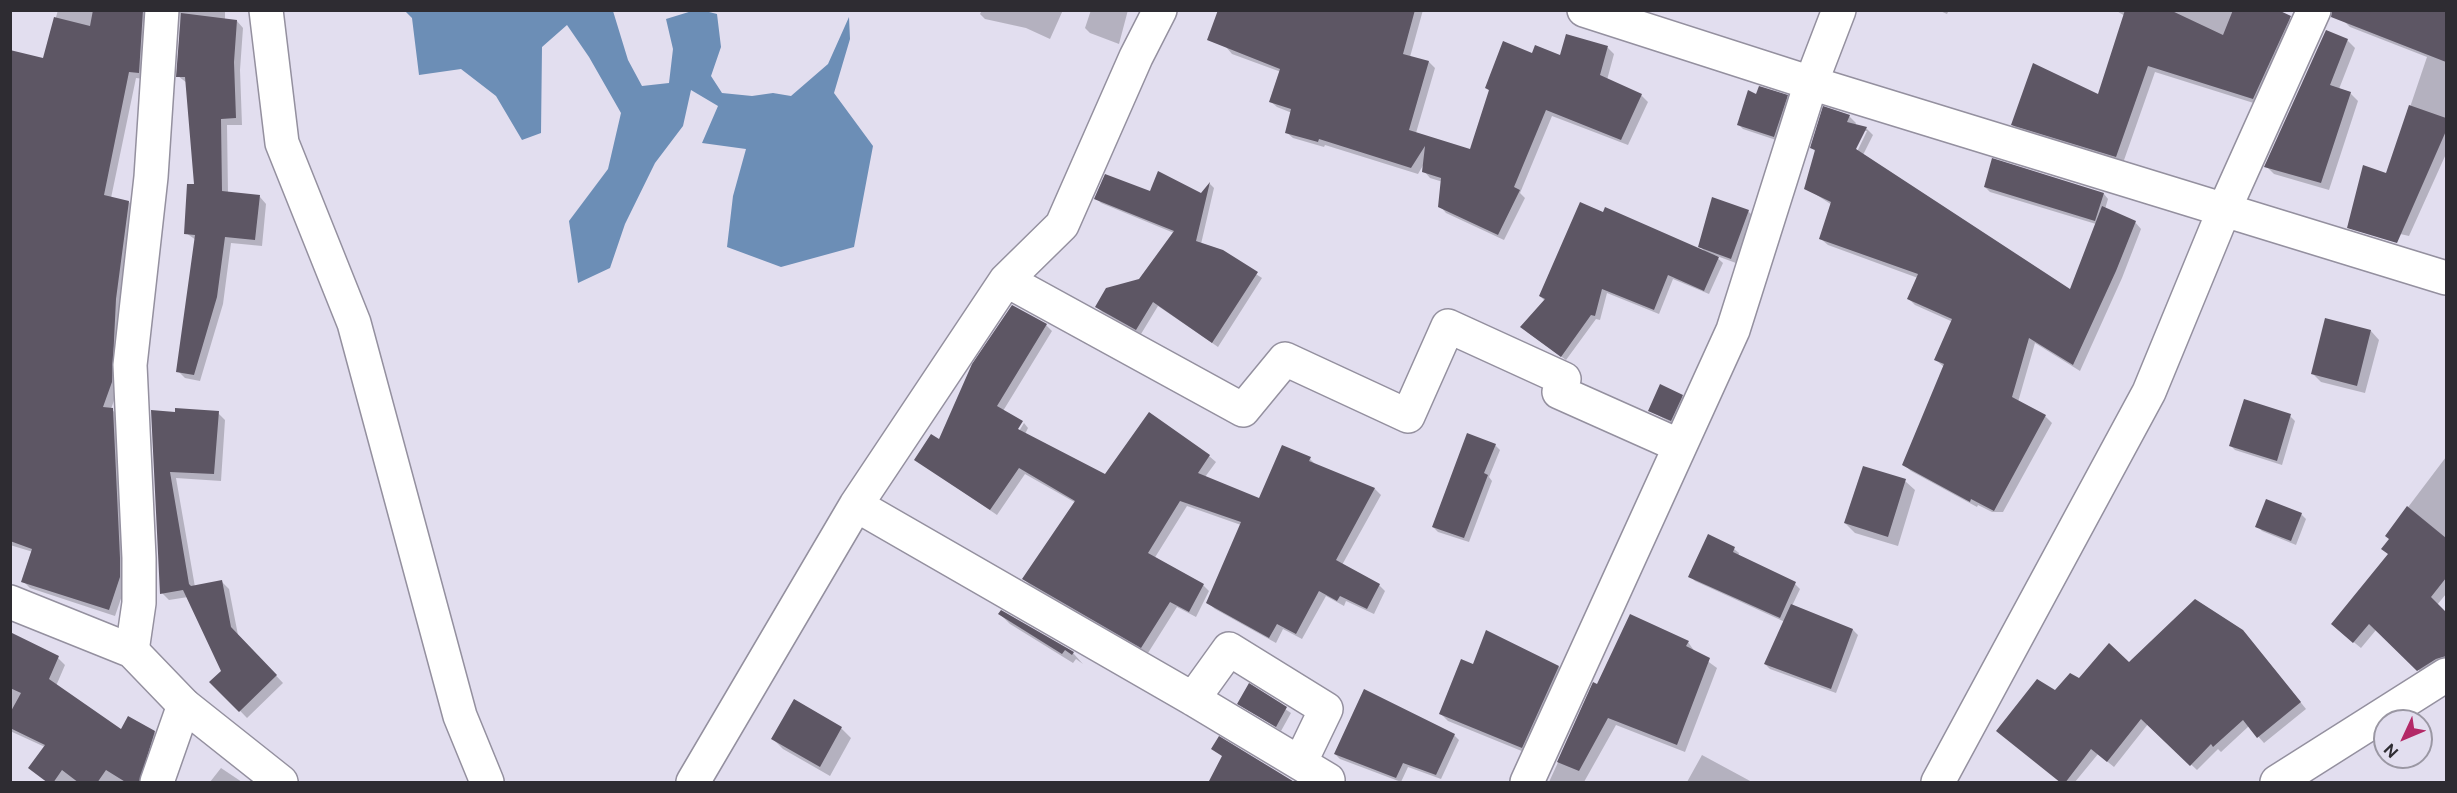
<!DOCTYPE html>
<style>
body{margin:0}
#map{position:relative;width:2457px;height:793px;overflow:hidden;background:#e2deef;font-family:"Public Sans",sans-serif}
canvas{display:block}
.frame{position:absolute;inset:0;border:12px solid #2e2c32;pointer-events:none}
.north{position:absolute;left:2373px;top:709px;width:60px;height:60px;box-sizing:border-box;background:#e2deef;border:2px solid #9a97a3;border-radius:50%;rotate:226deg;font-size:16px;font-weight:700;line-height:24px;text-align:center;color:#2e2c32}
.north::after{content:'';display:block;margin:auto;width:21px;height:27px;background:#b32967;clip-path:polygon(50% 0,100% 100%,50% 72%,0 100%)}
</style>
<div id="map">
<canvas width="2457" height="793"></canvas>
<div class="frame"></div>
<div class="north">N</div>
</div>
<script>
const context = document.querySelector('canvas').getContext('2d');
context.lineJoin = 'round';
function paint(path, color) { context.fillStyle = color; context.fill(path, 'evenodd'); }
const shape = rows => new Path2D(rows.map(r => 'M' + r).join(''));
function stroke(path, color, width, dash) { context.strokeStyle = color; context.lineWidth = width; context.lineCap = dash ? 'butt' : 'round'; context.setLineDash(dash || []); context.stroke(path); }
paint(shape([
 [405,11,613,11,628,60,642,86,669,83,673,49,666,19,692,11,705,11,717,14,721,47,711,76,722,93,752,96,773,93,791,96,828,64,849,17,850,39,834,93,873,146,854,247,781,267,727,247,733,196,746,149,702,143,718,106,691,90,683,126,655,163,625,224,610,268,578,283,569,221,608,169,621,113,589,57,567,25,542,47,541,133,522,140,496,96,461,69,419,75,412,18]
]), '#6c8eb6');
paint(shape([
 [58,10,151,10,145,79,136,78,111,198,129,202,135,209,118,389,111,409,119,416,126,584,115,616,30,588,23,581,33,552,10,545,10,51,44,60],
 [180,10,225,10,225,20,237,21,243,28,240,70,242,125,227,125,228,193,260,197,266,204,262,246,231,243,223,304,200,381,185,378,178,371,196,240,186,233,195,186,187,83,178,76],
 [982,10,1063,10,1050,39,1026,28,985,19,980,14],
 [1091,10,1128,10,1119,44,1090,33,1085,28],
 [1297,10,1423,10,1410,57,1429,62,1435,68,1416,133,1471,151,1490,92,1487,88,1533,54,1561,57,1567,36,1608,48,1614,54,1607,80,1641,95,1648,102,1628,145,1552,116,1520,193,1525,198,1504,240,1446,213,1440,206,1443,182,1430,178,1424,171,1425,162,1418,174,1325,145,1324,147,1293,138,1286,132,1292,113,1277,107,1270,101,1281,72,1232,54,1226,47],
 [1938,10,1949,10,1947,14],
 [2115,10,2277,10,2297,24,2260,105,2155,72,2123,163,2019,131,2012,124,2098,96,2125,16],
 [2434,10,2446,16,2446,154,2409,236,2357,224,2387,175,2427,57,2350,27,2344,21],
 [2347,40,2355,48,2339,89,2350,93,2358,101,2329,190,2274,174,2266,166],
 [1757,96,1787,96,1792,101,1779,141,1743,129,1738,124],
 [1849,116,1856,123,1855,126,1866,128,1873,135,1863,155,2070,291,2096,224,1990,192,1985,187,2104,194,2108,199,2105,209,2135,222,2141,229,2122,278,2080,371,2035,343,2018,402,2045,416,2052,423,2003,512,1992,512,1978,505,1977,507,1911,471,1904,465,1944,367,1936,360,1953,322,1915,305,1909,299,1918,278,1828,245,1821,239,1832,205,1806,188,1816,152,1812,148],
 [1863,131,1867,131,1855,156,1852,155],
 [1210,184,1214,188,1201,244,1222,252,1262,278,1218,347,1158,306,1141,334,1102,312,1097,307,1140,280,1174,233,1101,203,1096,198,1151,192,1202,195],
 [1748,211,1753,216,1736,263,1714,255,1723,263,1709,294,1673,279,1659,314,1607,293,1600,320,1596,319,1566,360,1527,332,1545,301,1540,296,1706,253,1700,246],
 [1046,325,1052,331,1003,411,1013,435,1016,436,1024,423,1028,428,1025,434,1105,476,1209,456,1216,462,1205,477,1260,500,1310,459,1316,465,1375,489,1381,495,1342,565,1379,585,1385,591,1374,614,1346,601,1344,606,1326,596,1302,639,1283,629,1276,643,1215,609,1208,603,1241,525,1187,506,1154,559,1203,585,1209,591,1196,617,1177,607,1148,653,1030,585,1024,579,1076,503,1025,474,997,515,916,460,940,441],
 [2371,331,2379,340,2365,393,2321,382,2313,374],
 [1682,396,1687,401,1676,425,1650,411],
 [152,412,218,413,225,420,221,481,176,478,195,587,222,582,229,589,238,635,283,683,247,718,212,682,223,671,188,597,169,600,162,593],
 [2290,416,2295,421,2282,465,2235,450,2230,445],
 [1495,445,1500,450,1489,477,1492,481,1469,542,1438,532,1433,527],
 [2446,457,2446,594,2437,605,2446,614,2446,665,2426,677,2376,630,2361,648,2340,631,2389,555,2391,539,2387,535],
 [1905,481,1915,490,1898,546,1855,533,1845,523],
 [2301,514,2306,519,2296,545,2262,531,2257,526],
 [1734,549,1739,553,1738,557,1795,584,1800,589,1792,606,1853,630,1858,635,1836,693,1770,669,1765,664,1785,622,1695,581,1690,576],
 [1000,614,1073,653,1083,664,1076,659,1073,663,1010,624],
 [2249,638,2306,709,2264,743,2249,726,2221,752,2218,749,2197,770,2148,724,2114,767,2098,754,2075,782,2062,782,2055,692,2080,680,2129,664],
 [1688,642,1695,652,1717,668,1685,752,1616,725,1584,782,1549,782,1594,684,1598,686],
 [10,650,58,658,65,665,56,686,121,732,154,732,161,739,146,782,48,782,45,747,10,731],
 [1473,666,1559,667,1566,674,1529,754,1448,721,1441,714],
 [1249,685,1291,713,1281,731,1239,703],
 [841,728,851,738,830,776,783,749,773,739],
 [1454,735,1459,740,1441,779,1408,767,1401,782,1340,759,1335,754],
 [1702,755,1752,782,1753,782,1687,782],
 [221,768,242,782,210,782]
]), '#0003');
paint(shape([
 [93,10,143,10,139,73,129,72,104,195,129,201,116,299,112,382,103,407,113,408,120,558,120,577,109,610,21,582,32,549,10,541,10,50,43,58,54,17,90,26],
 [1218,10,1415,10,1403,54,1429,61,1409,130,1470,149,1489,90,1485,88,1503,41,1532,53,1535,45,1560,55,1566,34,1608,46,1600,75,1642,94,1621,140,1546,110,1514,187,1520,190,1498,235,1438,207,1441,178,1422,172,1425,146,1411,168,1319,139,1318,142,1285,133,1291,109,1269,102,1280,69,1207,40],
 [2125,10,2170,10,2223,35,2233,10,2278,10,2291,16,2253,99,2148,66,2116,157,2011,125,2033,63,2098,94],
 [2332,10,2446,10,2446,62,2331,17],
 [181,13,237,20,234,62,236,118,221,119,222,191,260,195,255,240,225,237,217,297,194,375,176,372,195,235,184,234,187,184,194,184,185,77,176,77],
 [2326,30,2348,39,2330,85,2351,92,2321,183,2264,167],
 [1759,86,1788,95,1774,137,1737,125,1748,90,1756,94],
 [2409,105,2446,118,2446,131,2397,243,2347,228,2363,165,2386,173],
 [1823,106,1850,115,1847,122,1867,127,1856,149,2070,289,2102,206,2136,221,2116,271,2073,365,2029,338,2012,397,2046,415,1994,511,1971,499,1970,502,1902,465,1944,364,1934,360,1952,319,1907,299,1918,274,1819,239,1831,202,1804,189,1815,150,1810,148],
 [1992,158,2104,193,2095,221,1984,187],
 [1158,171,1201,193,1210,182,1196,241,1223,250,1258,272,1212,343,1153,302,1136,330,1095,307,1106,288,1139,279,1174,231,1094,199,1105,174,1150,191],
 [1712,197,1749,210,1731,259,1698,247],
 [1580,202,1603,212,1605,207,1719,257,1704,291,1668,275,1654,310,1602,289,1595,316,1591,315,1561,357,1520,327,1545,299,1539,296],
 [1012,305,1047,324,997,406,1023,421,1018,429,1105,474,1149,412,1210,455,1198,473,1259,498,1282,445,1311,457,1309,461,1375,488,1336,560,1380,584,1367,609,1340,596,1337,601,1319,591,1296,634,1277,624,1269,638,1206,603,1241,522,1180,501,1148,553,1204,584,1189,612,1170,602,1141,648,1022,579,1075,501,1019,468,990,510,914,460,931,434,939,439,972,364],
 [2325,318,2371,330,2357,386,2311,374],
 [1660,384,1683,395,1671,421,1648,411],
 [2244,399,2291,414,2277,461,2229,446],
 [175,408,219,411,214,474,170,472,189,584,191,586,222,580,231,627,277,675,239,712,209,682,221,671,183,590,160,594,151,410,175,412],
 [1467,433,1496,444,1484,473,1488,475,1464,538,1432,527],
 [1863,466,1906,479,1888,537,1844,523],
 [2266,499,2302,513,2291,541,2255,527],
 [2407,506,2446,538,2446,578,2431,597,2446,612,2446,656,2436,659,2417,671,2369,624,2353,643,2331,624,2388,554,2381,549,2389,539,2385,536],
 [1708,534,1735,547,1733,552,1796,582,1780,618,1688,577],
 [2195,599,2243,630,2301,702,2257,738,2243,720,2213,747,2211,744,2190,766,2141,719,2107,762,2091,749,2065,783,2061,783,1996,731,2037,679,2055,690,2070,673,2079,678,2109,643,2129,662],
 [1791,604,1853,629,1831,689,1764,664],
 [1001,610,1074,652,1072,655,1065,650,1062,654,998,614],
 [1630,614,1689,641,1686,646,1710,658,1677,745,1608,718,1579,771,1557,762,1593,682,1597,684],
 [1486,630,1559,666,1522,748,1439,714,1461,659,1473,664],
 [10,632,59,656,49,679,121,729,128,716,155,731,139,783,127,783,106,770,97,783,79,783,62,770,53,783,48,783,28,768,45,745,10,728,10,713,21,693,10,688],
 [1249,683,1287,707,1276,727,1237,704],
 [1364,689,1455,734,1436,775,1403,763,1396,778,1334,754],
 [794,699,842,727,820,767,771,739],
 [1219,736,1296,783,1208,783,1222,756,1211,749]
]), '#5d5664');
const minor = shape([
 [266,10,282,143,354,323,460,716,487,782],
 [1584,10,1811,83,2446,278],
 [1006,280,1243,410,1285,359,1408,416,1448,326,1564,379,1559,392,1680,446],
 [856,505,1193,699,1328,780,1327,782],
 [132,651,139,603,139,558,130,365,151,177,162,10],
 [1193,699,1229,649,1326,709,1300,763],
 [157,782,184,705],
 [693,782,856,505,1006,280,1062,225,1136,57,1160,10],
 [1527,782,1733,330,1811,83,1839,10],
 [1938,782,2149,392,2224,210,2314,10],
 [2277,782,2446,675]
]);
const tertiary = shape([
 [10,602,132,651,184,705,281,782]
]);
stroke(minor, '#94909f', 36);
stroke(tertiary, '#94909f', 36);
stroke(minor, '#fff', 33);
stroke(tertiary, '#fff', 33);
</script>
